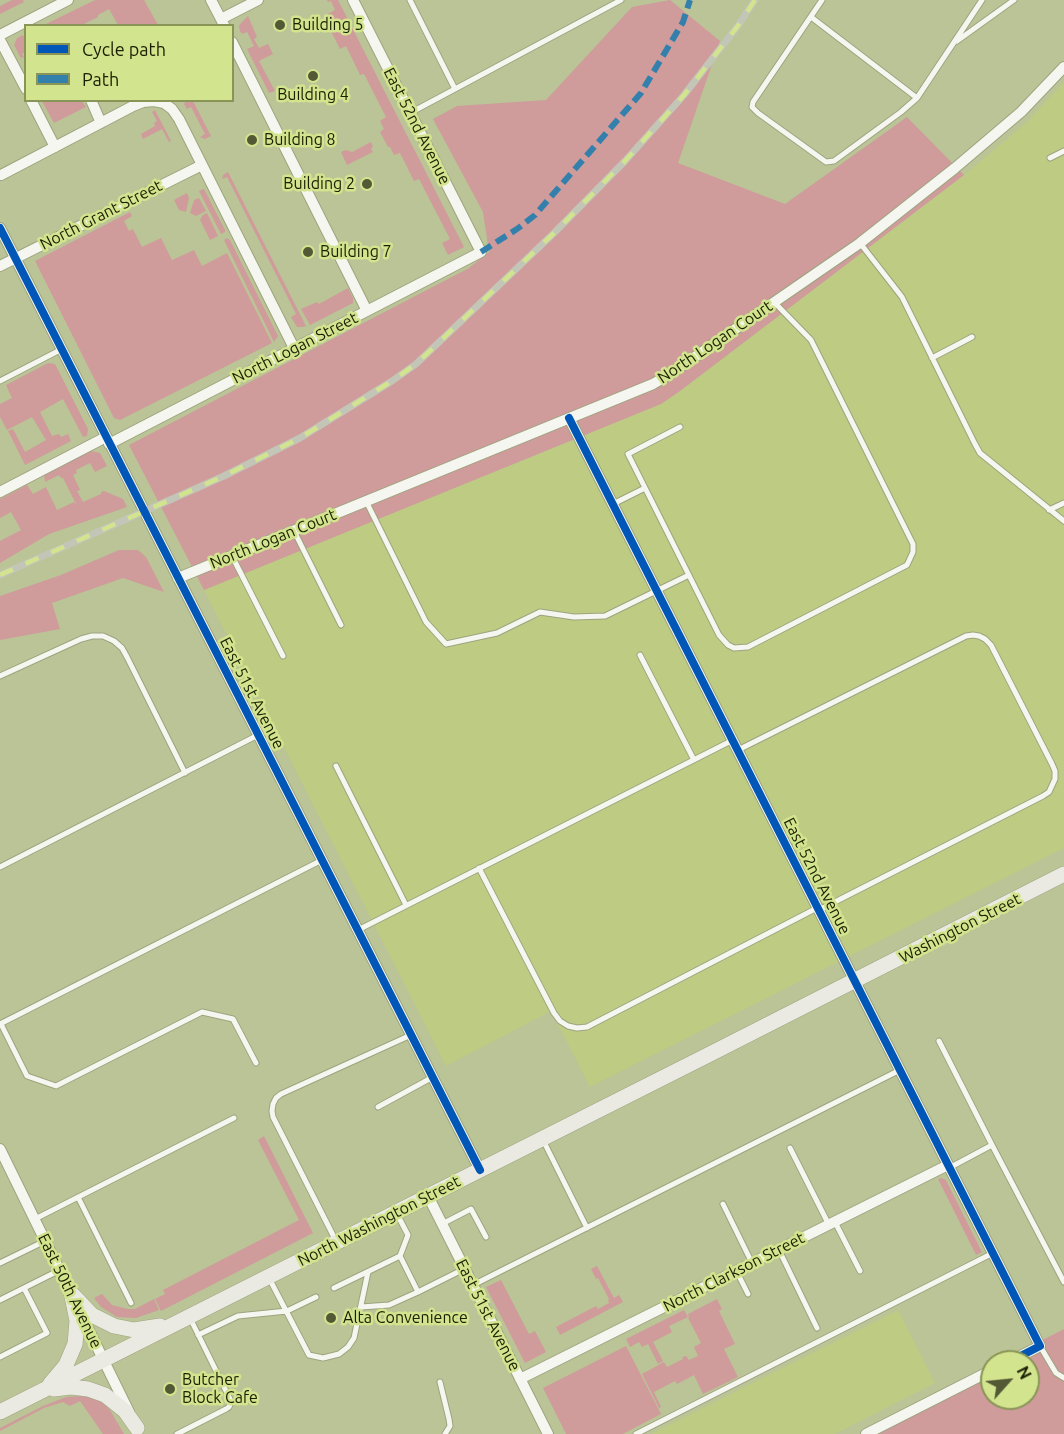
<!DOCTYPE html>
<style>
body{margin:0}
#map{position:relative;width:1064px;height:1434px;overflow:hidden;background:#bbc496;font-family:Ubuntu,sans-serif}
canvas{display:block}
.legend{position:absolute;left:24px;top:24px;width:210px;height:78px;box-sizing:border-box;background:#d3e48f;border:2px solid #899556;margin:0;padding:8px 10px;list-style:none;font-size:18px;color:#1a1f00}
.legend li{display:flex;align-items:center;gap:12px;height:30px}
.legend b{width:30px;border:2px solid #899556}
.north{position:absolute;left:980px;top:1350px;width:60px;height:60px;box-sizing:border-box;background:#d3e48f;border:2px solid #899556;border-radius:50%;rotate:63deg;font-size:16px;font-weight:700;line-height:24px;text-align:center;color:#1a1f00}
.north::after{content:'';display:block;margin:auto;width:21px;height:27px;background:#525934;clip-path:polygon(50% 0,100% 100%,50% 72%,0 100%)}
</style>
<div id="map">
<canvas width="1064" height="1434"></canvas>
<ul class="legend">
<li><b style="height:8px;background:#0057b8"></b>Cycle path</li>
<li><b style="height:8px;background:#3480ac"></b>Path</li>
</ul>
<div class="north">N</div>
</div>
<script>
const context = document.querySelector('canvas').getContext('2d');
context.lineJoin = 'round';
function paint(path, color) { context.fillStyle = color; context.fill(path, 'evenodd'); }
const shape = rows => new Path2D(rows.map(r => 'M' + r).join(''));
function stroke(path, color, width, dash) { context.strokeStyle = color; context.lineWidth = width; context.lineCap = dash ? 'butt' : 'round'; context.setLineDash(dash || []); context.stroke(path); }
function drawText(font, color, halo, rows, align = 'center') {
  context.font = font + ' Ubuntu,sans-serif'; context.lineWidth = 5; context.setLineDash([]); context.textBaseline = 'middle'; context.strokeStyle = halo; context.fillStyle = color; for (const [text, x, y, turn = 0] of rows) {
    context.save(); context.translate(x, y); context.rotate((+turn || 0) * Math.PI / 180); context.textAlign = isNaN(turn) ? turn : align; if (halo) context.strokeText(text, 0, 0); context.fillText(text, 0, 0); context.restore();
  }
}
paint(shape([
 [1064,82,1064,848,590,1087,551,1011,446,1066,204,590,661,404,680,391,964,175,1028,121],
 [898,1310,935,1383,835,1434,651,1434]
]), '#bdcb83');
paint(shape([
 [12,0,23,0,24,2,0,14,0,6],
 [95,0,144,0,158,25,118,25,109,9,98,15,98,17,82,25,44,25],
 [327,0,338,0,464,247,448,255,442,243,450,239,419,179,414,181,400,153,394,155,390,147,388,147,380,132,384,129,380,121,386,117,364,74,360,75,346,46,340,49,328,25,331,23,326,15,335,10,331,1,328,2],
 [670,0,720,41,678,163,785,204,907,117,964,175,680,391,661,404,204,590,129,445,469,268,489,252,483,212,433,119,457,106,546,100,632,7],
 [248,16,257,37,254,39,259,48,268,44,273,54,259,61,275,91,269,93,247,49,254,46,247,32,242,34,240,31,239,26,241,23],
 [23,35,25,40,25,52,22,54,24,57,21,58,14,45,17,38],
 [42,101,82,101,86,107,54,123],
 [186,101,193,101,211,136,205,139,200,137,205,134,191,107,187,109,184,104],
 [155,110,171,141,169,142,162,129,143,139,141,134,155,126,154,123,157,121,152,112],
 [371,142,373,147,371,149,373,152,347,165,341,152,346,150,352,152],
 [228,172,306,326,303,327,297,327,291,317,296,314,227,177,222,179,223,175],
 [204,189,225,230,225,232,221,234,199,191],
 [187,193,189,198,186,212,179,210,174,200],
 [199,198,206,211,196,216,190,213,194,200],
 [130,212,132,216,124,221,129,231,133,229,142,247,161,238,172,260,194,250,202,266,227,253,272,343,120,420,114,418,35,261],
 [207,213,218,236,210,240,200,220,203,215],
 [227,238,230,240,278,336,274,342,224,240],
 [348,288,353,298,353,303,310,325,301,309,317,302,319,304],
 [48,363,55,364,88,429,87,436,83,437,63,399,40,412,52,436,59,434,61,437,68,434,71,441,25,465,8,431,13,429,25,452,46,440,32,417,7,430,0,417,0,404,12,398,6,385],
 [91,451,100,453,107,466,95,472,90,463,76,470,77,473,73,475,80,490,77,491,83,502,101,494,101,492,104,491,123,499,127,507,49,534,0,563,0,541,21,530,11,512,0,518,0,499,27,485,33,494,46,487,57,510,74,502,77,506,63,478,61,478,59,475,45,482,44,475],
 [119,550,138,550,146,557,164,592,123,578,52,603,60,629,0,640,0,596,61,575],
 [264,1136,313,1233,161,1311,155,1299,165,1294,163,1290,299,1220,258,1140],
 [941,1178,946,1180,982,1252,976,1255,938,1179],
 [597,1266,614,1298,619,1295,623,1302,560,1335,556,1327,596,1306,598,1309,609,1303,608,1300,609,1299,598,1278,596,1279,591,1269],
 [501,1280,529,1334,535,1331,546,1352,525,1363,486,1287],
 [102,1294,112,1305,128,1309,135,1309,154,1299,159,1310,136,1318,117,1317,101,1307,94,1298],
 [717,1299,722,1309,719,1311,735,1344,724,1349,738,1377,703,1394,694,1375,677,1384,675,1381,654,1392,661,1407,659,1408,642,1374,664,1362,667,1367,683,1359,682,1357,686,1356,689,1360,698,1356,694,1347,701,1343,688,1318,689,1317,688,1314],
 [684,1310,688,1317,669,1326,672,1332,653,1342,663,1361,658,1364,648,1344,642,1347,639,1342,630,1347,626,1339],
 [1064,1329,1064,1434,860,1434,992,1366,992,1398,1028,1398,1028,1362,1000,1362],
 [626,1346,661,1414,623,1434,566,1434,543,1388],
 [82,1396,90,1397,102,1402,110,1410,124,1434,103,1434,80,1401,70,1406,63,1402,44,1408,0,1431,0,1428,43,1406,66,1397]
]), '#cf9b9b');
const service = shape([
 [410,0,455,89,410,113],
 [822,0,753,102,752,107,758,113,826,162,834,161,901,112,917,98,982,0],
 [811,17,917,98],
 [957,41,1014,0],
 [455,89,621,0],
 [1050,158,1064,151],
 [860,243,902,297,975,444,980,453,1064,521],
 [932,358,972,337],
 [0,381,62,349],
 [680,427,628,454,719,635,728,645,734,648,748,647,907,565,913,552,913,544,811,340,774,302],
 [366,501,426,622,446,644,497,633,540,612,574,617,605,616,689,575],
 [613,504,645,488],
 [1049,510,1064,503],
 [294,531,341,625],
 [232,556,283,656],
 [640,655,694,760],
 [0,676,81,639,92,636,103,636,114,641,122,648,127,657,185,773],
 [738,750,966,636,973,635,979,636,985,639,991,645,1052,764,1055,771,1055,779,1049,792,1043,796,819,910],
 [336,766,406,905],
 [0,867,258,735],
 [479,868,554,1013,560,1021,568,1026,577,1028,587,1027,817,908],
 [358,930,733,740],
 [0,1024,322,860],
 [1,1024,27,1076,56,1086,202,1012,233,1019,256,1063],
 [939,1041,992,1145,949,1168],
 [378,1107,433,1077],
 [543,1140,587,1228],
 [992,1145,1064,1282],
 [790,1148,829,1225],
 [78,1197,131,1303],
 [723,1204,752,1263],
 [35,1219,234,1118],
 [835,1222,860,1271],
 [442,1224,471,1209,486,1237],
 [336,1241,273,1117,272,1111,273,1104,276,1098,281,1094,411,1035],
 [779,1250,817,1328],
 [400,1256,418,1292,464,1269],
 [0,1263,45,1241],
 [737,1272,748,1294],
 [269,1278,309,1355,323,1358,339,1354,348,1347,354,1338,368,1272],
 [473,1285,900,1070],
 [334,1288,400,1256,408,1235,397,1214],
 [0,1300,60,1270],
 [361,1307,389,1305,418,1292],
 [198,1335,238,1316,287,1311,316,1297],
 [1040,1346,1056,1373,1064,1378],
 [0,1357,47,1333,24,1288],
 [440,1382,449,1419,450,1426,445,1434],
 [177,1434,226,1409,229,1407,231,1401,190,1318],
 [636,1434,993,1253]
]);
const minor = shape([
 [211,0,224,25],
 [221,19,258,0],
 [0,35,68,0],
 [0,40,26,89],
 [232,42,367,311],
 [31,100,55,147],
 [91,100,101,123],
 [1,175,133,106,143,102,154,101,164,103,172,109,179,119,294,348],
 [0,228,480,1170],
 [0,266,202,165],
 [569,418,1040,1346,1009,1362],
 [109,444,481,252,353,0],
 [0,492,106,437],
 [178,578,653,384,673,372,860,243,955,168,1021,112,1064,67],
 [0,1149,129,1412],
 [428,1196,548,1434],
 [520,1379,948,1165],
 [866,1434,992,1370]
]);
const secondary = shape([
 [71,1293,92,1315,114,1326,134,1330,160,1326],
 [50,1384,66,1365,75,1344,77,1321,72,1296],
 [54,1389,71,1387,88,1389,105,1395,125,1411,137,1428],
 [0,1412,710,1054,1064,874]
]);
stroke(service, '#9da47f', 7);
stroke(minor, '#9da47f', 12);
stroke(secondary, '#9da47f', 16);
stroke(service, '#f5f6ef', 5);
stroke(minor, '#f5f6ef', 10);
stroke(secondary, '#ebeae2', 15);
const rail = shape([
 [0,575,224,476,300,438,392,381,416,364,554,233,625,161,684,95,737,27,755,0]
]);
stroke(rail, '#c3c5b7', 7);
stroke(rail, '#d3e48f', 4.5, [14]);
stroke(shape([
 [481,252,517,229,535,215,641,93,683,22,690,0]
]), '#3480ac', 6, [12, 6]);
stroke(shape([
 [0,228,480,1170],
 [569,418,1040,1346,1009,1362]
]), '#0057b8', 8);
for (const [x, y, r, color] of [
 [280,25,6,"#525934"],
 [313,76,6,"#525934"],
 [252,140,6,"#525934"],
 [367,184,6,"#525934"],
 [308,252,6,"#525934"],
 [331,1318,6,"#525934"],
 [170,1389,6,"#525934"]
]) { const dot = new Path2D(); dot.arc(x, y, r, 0, 2 * Math.PI); context.fillStyle = color; context.fill(dot); stroke(dot, '#d3e48f', 2); }
drawText('16px', '#1a1f00', '#d3e48f', [
 ["Building 5",292,25],
 ["Building 4",313,95,"center"],
 ["Building 8",264,140],
 ["Building 2",355,184,"right"],
 ["Building 7",320,252],
 ["Alta Convenience",343,1318],
 ["Butcher",182,1380],
 ["Block Cafe",182,1398]
], 'left');
drawText('16px', '#1a1f00', '#d3e48f', [
 ["East 52nd Avenue",417,126,63],
 ["North Grant Street",101,215,-27],
 ["North Logan Court",715,342,-34],
 ["North Logan Street",295,348,-27],
 ["North Logan Court",273,539,-22],
 ["East 51st Avenue",252,693,63],
 ["East 52nd Avenue",817,876,63],
 ["Washington Street",960,928,-27],
 ["North Washington Street",379,1221,-27],
 ["North Clarkson Street",734,1272,-27],
 ["East 50th Avenue",70,1291,64],
 ["East 51st Avenue",488,1315,63]
]);
</script>
